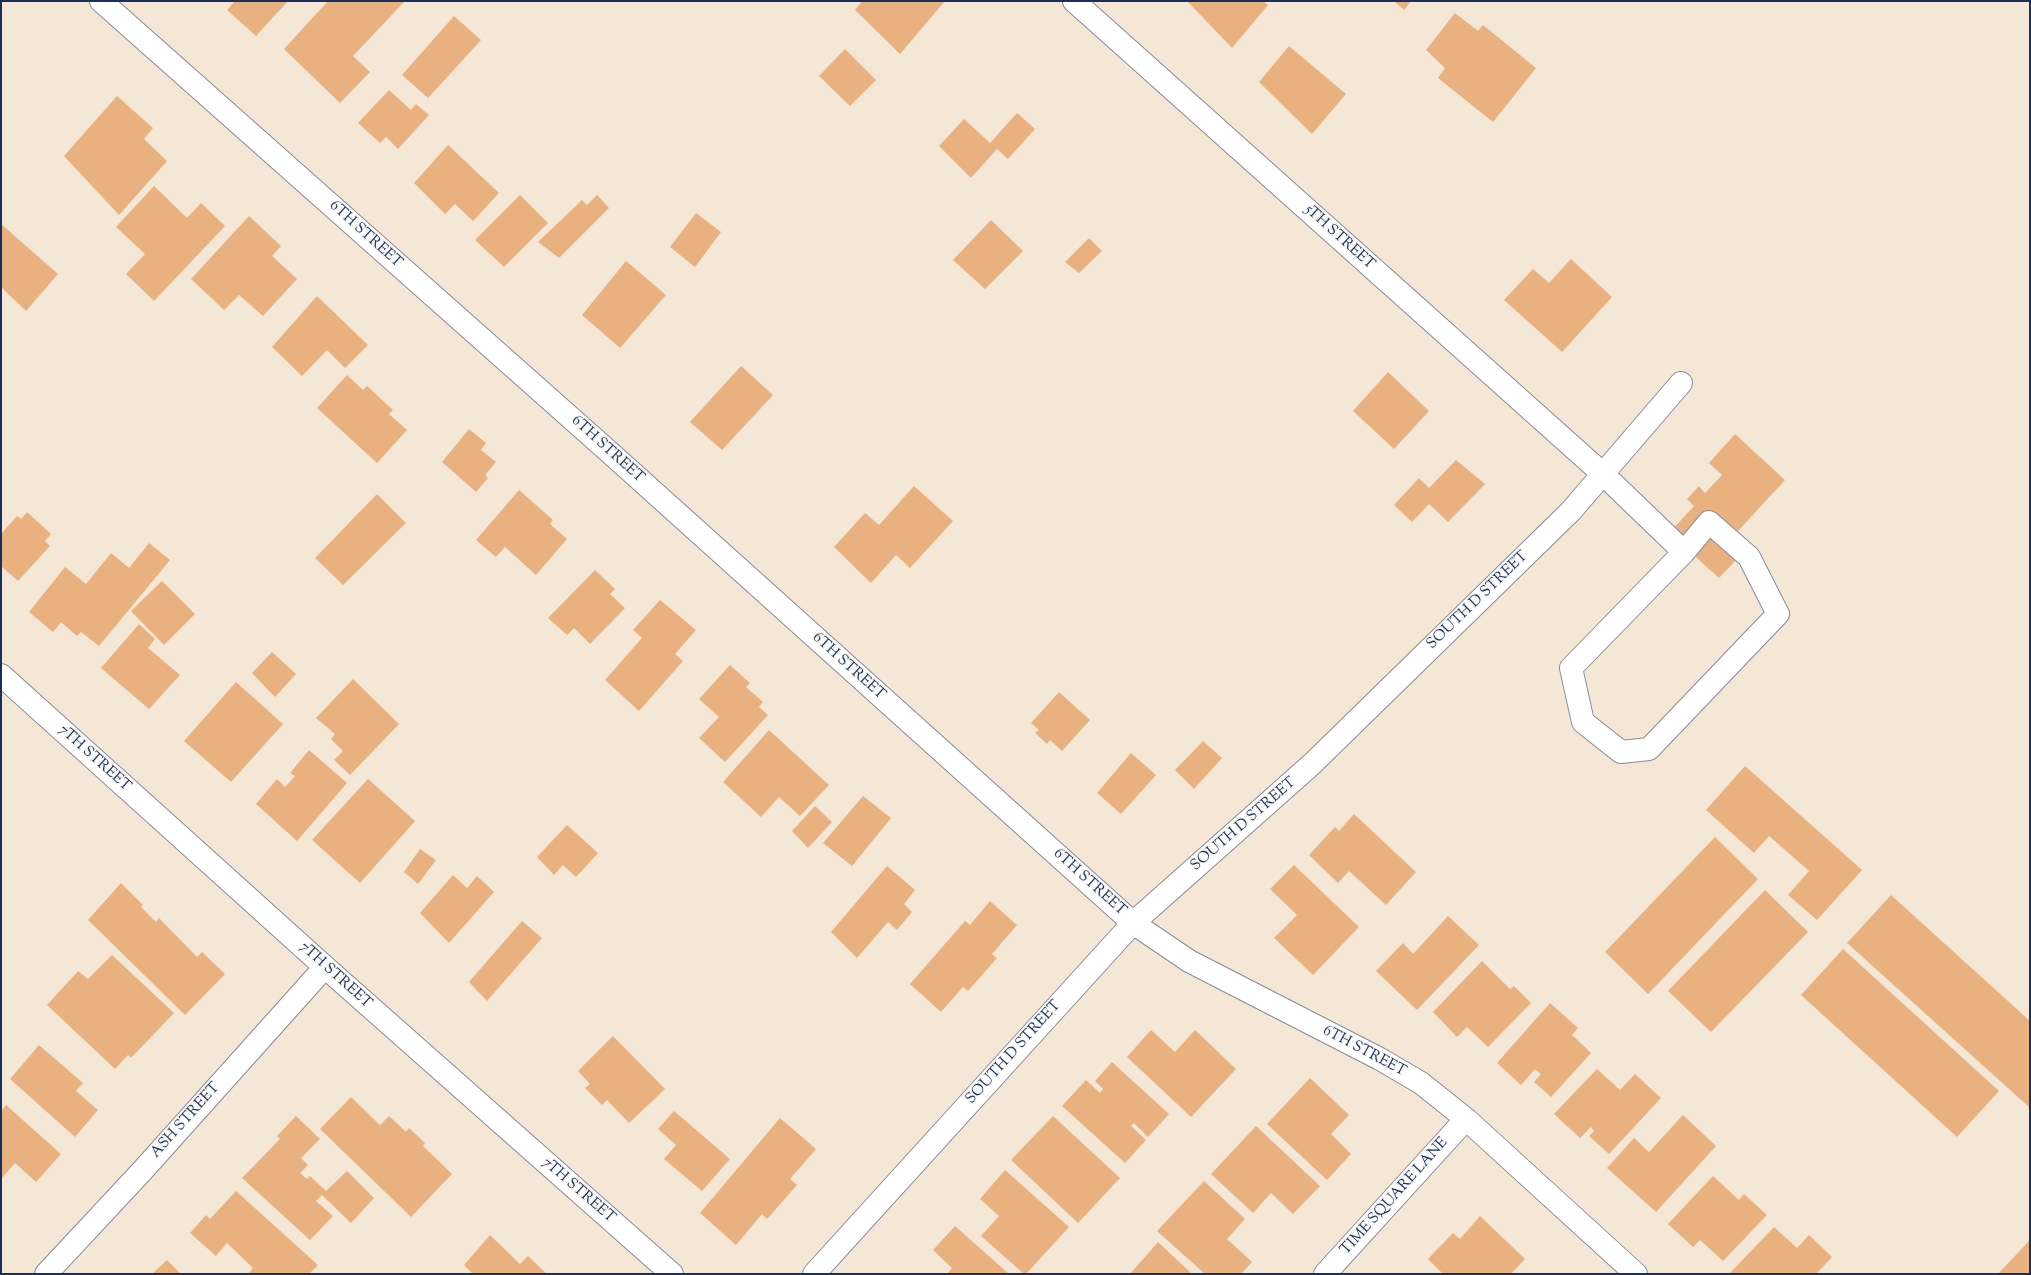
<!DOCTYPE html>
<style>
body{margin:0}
#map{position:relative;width:2031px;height:1275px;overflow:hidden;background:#f4e7d6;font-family:"Sorts Mill Goudy",serif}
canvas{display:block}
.frame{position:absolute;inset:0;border:2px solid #1b2f5e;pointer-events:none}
</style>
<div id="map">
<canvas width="2031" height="1275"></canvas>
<div class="frame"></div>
</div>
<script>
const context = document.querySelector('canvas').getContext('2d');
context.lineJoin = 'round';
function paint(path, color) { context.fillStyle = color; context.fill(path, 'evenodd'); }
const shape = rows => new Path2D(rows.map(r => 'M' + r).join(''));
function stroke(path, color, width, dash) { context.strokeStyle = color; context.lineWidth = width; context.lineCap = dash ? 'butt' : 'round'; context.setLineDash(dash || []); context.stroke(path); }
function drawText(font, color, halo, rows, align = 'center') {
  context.font = font + ' "Sorts Mill Goudy",serif'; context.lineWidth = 3; context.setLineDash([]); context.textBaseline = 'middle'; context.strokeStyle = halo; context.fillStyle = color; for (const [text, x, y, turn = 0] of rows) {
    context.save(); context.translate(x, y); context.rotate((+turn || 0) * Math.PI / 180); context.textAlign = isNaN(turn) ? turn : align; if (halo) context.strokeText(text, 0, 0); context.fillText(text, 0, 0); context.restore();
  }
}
paint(shape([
 [235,1,288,1,256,36,227,10],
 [328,1,405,1,353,56,370,72,340,103,284,49],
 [862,1,945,1,900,54,855,10],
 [1187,1,1263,1,1268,5,1232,48],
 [1394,1,1411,1,1404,10],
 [1455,13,1478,31,1483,25,1536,68,1493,122,1438,78,1445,68,1426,50],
 [454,16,481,40,428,98,402,75],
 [1289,46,1346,94,1312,134,1259,82],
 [845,49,876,80,850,106,819,76],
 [389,90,411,110,416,104,429,115,398,149,386,137,380,143,358,123],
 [117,96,153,128,144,139,167,161,119,215,64,156],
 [1017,113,1035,129,1008,159,997,149,971,178,939,146,964,119,990,143],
 [448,145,499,193,473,221,455,204,445,214,414,183],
 [154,186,187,218,201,203,225,226,154,301,126,274,145,254,116,227],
 [520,195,548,223,504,267,475,240],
 [597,195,609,208,559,258,538,242,582,200,587,205],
 [696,213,721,232,695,267,670,247],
 [249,216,281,246,272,256,297,279,263,316,239,295,224,310,191,279],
 [991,220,1023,251,985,289,953,260],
 [1,224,58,274,26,311,1,287],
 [1089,238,1102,251,1079,273,1065,262],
 [1571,259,1612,297,1562,352,1504,300,1533,269,1549,283],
 [626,261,666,295,620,348,582,315],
 [317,296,368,345,345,368,327,350,302,376,272,347],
 [741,366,773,395,722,450,690,422],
 [1388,372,1429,411,1394,449,1353,411],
 [347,375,363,390,367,386,393,410,389,414,407,430,377,463,317,408],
 [469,429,486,443,481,450,496,462,485,475,488,478,476,492,442,462],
 [1735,434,1785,480,1726,544,1740,556,1719,578,1669,533,1694,506,1687,499,1699,486,1705,493,1722,475,1709,463],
 [1456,460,1485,484,1448,522,1429,504,1412,522,1394,505,1419,478,1429,488],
 [914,486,953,521,910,568,896,555,871,583,834,547,865,513,879,525],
 [519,490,553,520,550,524,567,539,536,575,505,547,496,557,476,540],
 [377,494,406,523,343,585,315,558],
 [27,512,51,534,45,541,50,546,18,581,1,566,1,534,17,516,21,519],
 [149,543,170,560,99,646,81,632,77,636,61,622,53,632,29,612,65,567,86,584,111,553,129,568],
 [595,570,615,589,610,594,625,608,590,644,574,628,567,635,548,618],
 [162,581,195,614,164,645,131,611],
 [660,600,696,630,675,654,683,661,639,711,605,680,642,638,633,630],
 [139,624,155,639,148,648,180,675,149,709,101,668],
 [272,652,296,674,275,697,252,673],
 [730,665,750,683,746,687,763,702,759,707,768,715,725,762,699,738,719,717,699,699],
 [353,679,399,724,350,775,334,760,343,751,331,739,335,734,316,718],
 [236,682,283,724,231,782,184,741],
 [1059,692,1090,720,1062,751,1050,740,1047,744,1035,733,1039,730,1031,723],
 [769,730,829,785,800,816,779,797,761,817,723,782],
 [1203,741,1222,758,1194,789,1175,770],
 [309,750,347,783,297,841,256,804,277,779,285,787,295,776,290,773],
 [1131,753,1156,775,1121,814,1097,793],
 [1745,766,1862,870,1817,920,1788,895,1809,871,1769,836,1754,853,1706,810],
 [368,779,415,821,360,883,312,840],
 [863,796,891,818,852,866,823,843],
 [815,806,832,822,808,848,792,831],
 [1354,814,1416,872,1386,905,1349,871,1338,883,1309,855,1335,827,1339,831],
 [567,825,598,853,576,877,563,865,554,875,537,857],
 [1715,837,1758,879,1648,994,1605,952],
 [420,849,436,860,418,884,404,872],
 [1294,865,1359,927,1313,975,1274,938,1297,915,1270,889],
 [887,866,915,890,904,904,912,912,897,930,888,922,857,958,831,932],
 [453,875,467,888,477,876,494,892,449,943,420,913],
 [121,883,143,905,141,907,156,922,159,918,197,957,202,952,225,974,185,1015,88,920],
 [1765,890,1808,932,1711,1032,1668,991],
 [1891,895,2030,1021,2029,1107,1847,943],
 [990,901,1017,925,992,954,997,958,968,991,963,987,941,1012,910,984,965,921,970,925],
 [1448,916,1479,945,1417,1010,1376,971,1403,943,1413,954],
 [522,921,542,938,487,1001,469,982],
 [1843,949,1999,1091,1957,1137,1801,995],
 [112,955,174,1013,131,1058,128,1055,115,1069,47,1005,78,971,88,979],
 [1482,961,1510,989,1514,986,1531,1003,1488,1047,1467,1027,1457,1037,1433,1012],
 [1550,1003,1578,1028,1572,1035,1591,1053,1551,1097,1534,1082,1541,1074,1535,1069,1521,1085,1497,1063],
 [1151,1030,1175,1052,1195,1030,1236,1069,1191,1117,1127,1057],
 [613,1036,665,1089,629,1123,607,1100,602,1105,585,1088,590,1084,578,1071],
 [39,1045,83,1083,76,1091,98,1110,75,1137,10,1079],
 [1112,1062,1169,1114,1148,1137,1134,1123,1131,1126,1146,1140,1125,1163,1062,1106,1086,1080,1100,1093,1103,1089,1095,1081],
 [1597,1069,1620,1090,1635,1074,1661,1098,1609,1154,1589,1136,1594,1131,1591,1127,1580,1138,1554,1114],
 [1310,1078,1349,1115,1331,1134,1351,1154,1327,1180,1267,1124],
 [351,1097,380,1125,389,1116,406,1132,409,1128,425,1143,423,1146,452,1174,411,1217,320,1129],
 [6,1105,61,1154,36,1182,15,1163,1,1179,1,1111],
 [674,1111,730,1159,702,1191,664,1159,676,1145,658,1129],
 [1683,1115,1716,1146,1656,1212,1607,1168,1634,1138,1649,1152],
 [296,1116,320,1139,301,1158,308,1165,300,1173,307,1179,310,1176,326,1191,347,1171,374,1198,351,1223,322,1195,316,1201,333,1216,310,1240,242,1178,280,1139,277,1136],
 [1053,1116,1120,1178,1078,1223,1011,1160],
 [780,1118,816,1149,790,1179,797,1185,767,1219,762,1214,736,1245,700,1213],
 [1256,1126,1320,1186,1293,1214,1271,1193,1253,1213,1211,1174],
 [1005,1170,1069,1227,1026,1274,1024,1274,981,1236,999,1216,980,1199],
 [1713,1176,1739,1200,1744,1194,1767,1215,1723,1261,1700,1240,1693,1247,1668,1224],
 [1204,1181,1245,1219,1227,1239,1252,1262,1241,1274,1205,1274,1157,1231],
 [236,1191,318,1265,309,1274,248,1274,253,1268,227,1243,216,1256,190,1233,206,1215,210,1219],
 [1480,1216,1525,1259,1511,1274,1443,1274,1428,1259,1453,1233,1460,1239],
 [955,1226,1009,1274,947,1274,952,1268,933,1250],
 [1774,1227,1797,1248,1809,1235,1832,1257,1816,1274,1729,1274],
 [490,1235,520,1264,528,1256,547,1274,473,1274,464,1265],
 [2030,1240,2030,1274,1998,1274],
 [1158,1242,1192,1274,1130,1274],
 [167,1260,181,1274,152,1274]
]), '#eab180');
const minor = shape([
 [101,1,607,450,1133,923,1189,961,1380,1059,1421,1083,1466,1119,1636,1274],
 [1074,1,1604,475,1684,552],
 [1709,522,1749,557,1778,614,1649,749,1621,752,1583,722,1571,668,1684,552,1709,522],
 [1,675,325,967,672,1274],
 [46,1274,143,1170,325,967],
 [814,1274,1133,923,1312,764,1571,511,1681,383],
 [1325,1274,1466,1119]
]);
stroke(minor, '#888b9a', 24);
stroke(minor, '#fff', 22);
drawText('15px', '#1b2f5e', '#f6f6f2', [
 ["6TH STREET",365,235,42],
 ["5TH STREET",1339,238,42],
 ["6TH STREET",607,450,42],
 ["SOUTH D STREET",1478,601,-44],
 ["6TH STREET",848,667,42],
 ["7TH STREET",94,759,42],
 ["SOUTH D STREET",1244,825,-41],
 ["6TH STREET",1089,883,42],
 ["7TH STREET",335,976,42],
 ["6TH STREET",1364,1052,28],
 ["SOUTH D STREET",1014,1053,-48],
 ["ASH STREET",186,1121,-48],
 ["7TH STREET",578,1191,41],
 ["TIME SQUARE LANE",1395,1197,-48]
]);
</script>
